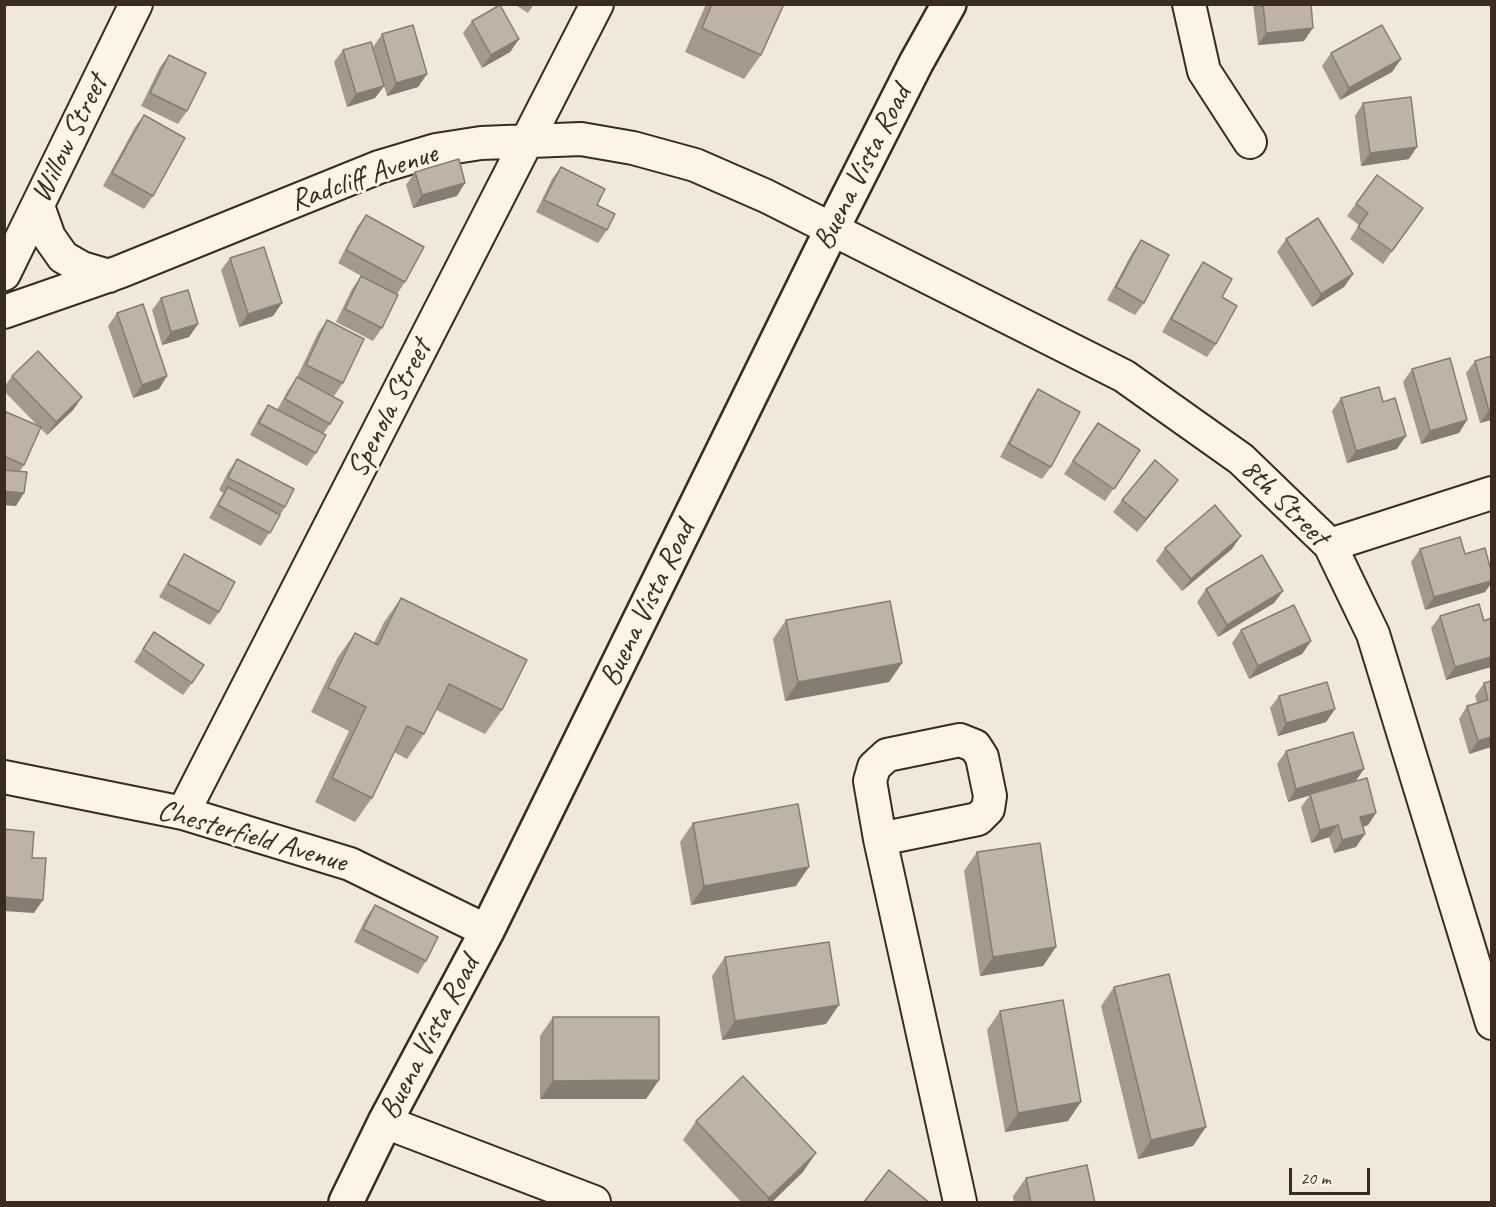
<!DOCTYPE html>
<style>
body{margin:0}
#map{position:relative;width:1496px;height:1207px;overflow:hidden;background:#f0e9d9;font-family:Caveat,sans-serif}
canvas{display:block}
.frame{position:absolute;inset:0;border:6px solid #3b2a1e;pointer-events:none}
.scale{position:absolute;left:1289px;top:1168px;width:81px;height:27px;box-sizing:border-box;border:3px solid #3b2a1e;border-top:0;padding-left:8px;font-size:18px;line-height:21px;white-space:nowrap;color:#3b2a1e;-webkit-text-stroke:4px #fcf5e5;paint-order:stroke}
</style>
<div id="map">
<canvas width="1496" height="1207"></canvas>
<div class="frame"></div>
<div class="scale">20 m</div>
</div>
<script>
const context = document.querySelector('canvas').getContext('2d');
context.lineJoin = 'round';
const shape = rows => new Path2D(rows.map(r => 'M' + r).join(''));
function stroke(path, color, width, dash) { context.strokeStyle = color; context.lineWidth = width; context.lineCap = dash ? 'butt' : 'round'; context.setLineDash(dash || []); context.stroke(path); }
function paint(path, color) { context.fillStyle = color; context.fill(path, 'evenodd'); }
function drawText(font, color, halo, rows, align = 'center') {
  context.font = font + ' Caveat,sans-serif'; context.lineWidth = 6; context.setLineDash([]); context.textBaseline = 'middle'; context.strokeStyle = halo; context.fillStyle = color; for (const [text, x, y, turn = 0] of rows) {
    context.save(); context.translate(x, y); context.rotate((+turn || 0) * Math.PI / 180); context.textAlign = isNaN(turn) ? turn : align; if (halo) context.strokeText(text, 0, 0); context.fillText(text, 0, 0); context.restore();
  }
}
const street = shape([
 [1189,4,1204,71,1250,142],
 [38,206,49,237,63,257,82,268,109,276],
 [4,274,136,4],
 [4,312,119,272,379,167,436,150,481,143,581,139,633,148,695,165,766,196,1124,376,1241,459,1330,545,1373,634,1492,1023],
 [1330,545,1492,493],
 [4,777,183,813,350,864,487,931],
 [183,813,597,4],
 [880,839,978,819,988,809,990,796,982,757,975,746,960,740,887,755,874,767,870,781,880,839,960,1202],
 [385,1122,594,1202]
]);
const primary = shape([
 [346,1202,385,1122,487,931,831,231,916,63,949,4]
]);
stroke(street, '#3b2a1e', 36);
stroke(primary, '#3b2a1e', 38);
stroke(street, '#fcf5e5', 32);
stroke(primary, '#fcf5e5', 33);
paint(shape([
 [514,4,534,4,528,13],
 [706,4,784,4,761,55,744,79,685,52],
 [1253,4,1311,4,1304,41,1258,45],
 [472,21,519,39,510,52,482,68,463,33],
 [382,34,427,74,418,87,387,96,373,47],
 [343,50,384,86,375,98,347,107,334,62],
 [1331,53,1401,59,1392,72,1340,100,1322,66],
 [169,55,187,111,178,124,141,106,160,67],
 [1363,103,1409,159,1361,166,1355,116],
 [144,115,153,196,144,209,103,186,135,127],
 [561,167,597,205,607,230,598,243,536,212,552,179],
 [415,172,457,196,413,208,406,185],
 [1377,175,1423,208,1383,264,1350,239,1359,225,1347,216],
 [366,215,405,282,397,294,382,328,373,341,336,322,352,289,361,276,372,282,338,263,357,227],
 [1286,239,1353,274,1344,287,1312,307,1277,252],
 [1141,240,1144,303,1135,315,1107,300,1132,253],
 [230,258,282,303,273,316,239,327,221,270],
 [1203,262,1222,297,1216,344,1207,357,1162,332,1194,275],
 [161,298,198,324,189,337,162,345,152,310],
 [117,313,159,389,133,398,108,326],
 [327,320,343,383,334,396,309,383,330,424,323,434,316,453,307,466,250,435,259,418,268,405,277,410,288,390,297,377,318,333],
 [1491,356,1491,420,1480,423,1466,373,1475,361],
 [1412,369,1467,420,1459,433,1421,444,1403,382],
 [12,376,82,397,73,410,47,435,40,428,24,465,20,471,16,506,4,505,4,411,38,426,4,391,4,387],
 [1038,389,1051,467,1042,479,1000,457,1029,402],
 [1341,398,1397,449,1347,463,1332,411],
 [1089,435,1140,450,1105,501,1064,474],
 [237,459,285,507,261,546,209,518,219,500,223,493,219,490,228,472],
 [1178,480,1169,492,1137,532,1113,512,1122,500],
 [1165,548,1232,549,1182,591,1156,561],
 [1420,549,1465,554,1485,592,1425,610,1411,562],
 [184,554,219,612,210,625,159,597,176,567],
 [1206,589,1283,591,1274,603,1218,637,1197,602],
 [401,598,502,710,485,734,436,710,424,734,407,759,394,752,372,798,355,822,315,802,349,731,311,712,338,657,355,633,374,643,384,622],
 [1440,616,1484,621,1491,618,1491,667,1446,680,1431,628],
 [786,620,902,663,889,682,785,701,773,639],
 [1241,630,1311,641,1302,654,1249,679,1232,643],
 [154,632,192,683,183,695,134,662],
 [1491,681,1491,747,1469,754,1459,719,1467,706,1477,703,1475,696,1484,683],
 [1279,696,1335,709,1326,722,1278,736,1270,708],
 [1286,751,1355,782,1376,813,1368,825,1363,827,1356,847,1334,853,1329,837,1311,843,1301,807,1310,795,1288,802,1277,764],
 [693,823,796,886,691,905,680,842],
 [977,852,1043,966,980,976,964,871],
 [375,905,426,961,418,974,354,942,366,918],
 [725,957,826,1024,722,1040,712,976],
 [1114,987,1193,1146,1138,1159,1101,1006],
 [1000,1011,1068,1121,1005,1132,987,1030],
 [553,1017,659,1080,646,1099,540,1099,540,1036],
 [696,1121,803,1172,771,1203,742,1203,683,1140],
 [1026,1178,1095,1203,1014,1203,1013,1196]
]), '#a39a8d');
paint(shape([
 [1313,28,1304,41,1258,45,1266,33],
 [519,39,510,52,482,68,491,55],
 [1401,59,1392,72,1340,100,1349,88],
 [427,74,418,87,387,96,396,83],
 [384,86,375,98,347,107,356,94],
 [1417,147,1409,159,1361,166,1370,153],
 [465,183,457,196,413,208,422,195],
 [1353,274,1344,287,1312,307,1321,294],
 [282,303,273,316,239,327,248,314],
 [198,324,189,337,162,345,171,332],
 [167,376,159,389,133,398,142,385],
 [82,397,73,410,47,435,56,422],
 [1491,410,1491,420,1480,423,1489,411],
 [1467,420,1459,433,1421,444,1430,431],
 [1406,436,1397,449,1347,463,1356,451],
 [1178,480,1169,492,1137,532,1146,519],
 [4,491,24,493,16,506,4,505],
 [1241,536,1232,549,1182,591,1191,579],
 [1491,581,1491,584,1485,592,1425,610,1434,597],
 [1283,591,1274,603,1218,637,1227,625],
 [1311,641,1302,654,1249,679,1258,666],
 [1491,657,1491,667,1446,680,1455,667],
 [902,663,889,682,785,701,798,682],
 [1335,709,1326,722,1278,736,1286,723],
 [1491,737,1491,747,1469,754,1478,741],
 [1364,769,1355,782,1288,802,1296,789],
 [1376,813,1368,825,1351,830,1360,817],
 [1338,825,1329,837,1311,843,1320,830],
 [1365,834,1356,847,1334,853,1342,840],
 [809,867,796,886,691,905,704,886],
 [4,897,43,900,34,913,4,911],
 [1056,947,1043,966,980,976,993,957],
 [839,1005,826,1024,722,1040,735,1021],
 [659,1080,646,1099,540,1099,553,1081],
 [1081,1102,1068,1121,1005,1132,1018,1113],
 [1206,1127,1193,1146,1138,1159,1151,1140],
 [816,1153,803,1172,771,1203,765,1203,769,1198]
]), '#857d73');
const building = shape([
 [712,4,784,4,761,55,702,28,712,4],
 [1263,4,1311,4,1313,28,1266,33,1263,4],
 [500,5,519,39,491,55,472,21,500,5],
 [413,25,427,74,396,83,382,34,413,25],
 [1382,25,1401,59,1349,88,1331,53,1382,25],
 [371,42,384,86,356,94,343,50,371,42],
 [169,55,206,73,187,111,150,93,169,55],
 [1411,97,1417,147,1370,153,1363,103,1411,97],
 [144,115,185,138,153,196,112,173,144,115],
 [459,159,465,183,422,195,415,172,459,159],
 [561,167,605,189,597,205,615,214,607,230,544,200,561,167],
 [1377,175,1423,208,1392,251,1358,227,1368,213,1356,204,1377,175],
 [366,215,424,247,405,282,346,250,366,215],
 [1318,218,1353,274,1321,294,1286,239,1318,218],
 [1141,240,1169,255,1144,303,1116,287,1141,240],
 [264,247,282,303,248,314,230,258,264,247],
 [1203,262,1232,279,1222,297,1237,306,1216,344,1171,319,1203,262],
 [361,276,398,295,382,328,345,309,361,276],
 [188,290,198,324,171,332,161,298,188,290],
 [143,304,167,376,142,385,117,313,143,304],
 [327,320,364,339,343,383,306,365,327,320],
 [38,351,82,397,56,422,12,376,38,351],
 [1491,356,1491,410,1489,411,1475,361,1491,356],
 [1450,358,1467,420,1430,431,1412,369,1450,358],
 [297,377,343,402,330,424,285,399,297,377],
 [1379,387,1383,402,1395,398,1406,436,1356,451,1341,398,1379,387],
 [1038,389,1080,412,1051,467,1009,444,1038,389],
 [268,405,326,435,316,453,259,423,268,405],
 [4,411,41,427,24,465,4,456,4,411],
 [1098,423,1140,450,1114,489,1073,461,1098,423],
 [237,459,294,489,285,507,228,478,237,459],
 [1155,460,1178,480,1146,519,1122,500,1155,460],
 [4,470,27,472,24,493,4,491,4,470],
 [228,487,280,515,270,533,218,505,228,487],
 [1215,505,1241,536,1191,579,1165,548,1215,505],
 [1460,537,1465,554,1485,548,1491,571,1491,581,1434,597,1420,549,1460,537],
 [184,554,235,582,219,612,168,584,184,554],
 [1262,555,1283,591,1227,625,1206,589,1262,555],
 [401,598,527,660,502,710,449,684,424,734,407,726,372,798,332,778,366,707,328,688,355,633,378,645,401,598],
 [890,601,902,663,798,682,786,620,890,601],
 [1479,604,1484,621,1491,618,1491,657,1455,667,1440,616,1479,604],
 [1294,605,1311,641,1258,666,1241,630,1294,605],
 [154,632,204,665,192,683,143,649,154,632],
 [1491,681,1491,737,1478,741,1467,706,1488,700,1484,683,1491,681],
 [1327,682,1335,709,1286,723,1279,696,1327,682],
 [1353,732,1364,769,1296,789,1286,751,1353,732],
 [1367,778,1376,813,1360,817,1365,834,1342,840,1338,825,1320,830,1310,794,1367,778],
 [798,804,809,867,704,886,693,823,798,804],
 [4,829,34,832,32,858,46,858,43,900,4,897,4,829],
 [1040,843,1056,947,993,957,977,852,1040,843],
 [375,905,438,937,426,961,363,929,375,905],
 [829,942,839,1005,735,1021,725,957,829,942],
 [1169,974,1206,1127,1151,1140,1114,987,1169,974],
 [1063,1000,1081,1102,1018,1113,1000,1011,1063,1000],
 [553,1017,659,1017,659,1080,553,1081,553,1017],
 [743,1076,816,1153,769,1198,696,1121,743,1076],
 [1087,1165,1095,1203,1031,1203,1026,1178,1087,1165],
 [889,1170,930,1203,863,1203,889,1170]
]);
paint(building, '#beb3a4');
stroke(building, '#857d73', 1.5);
drawText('30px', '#3b2a1e', '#fcf5e5', [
 ["Willow Street",70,139,-64],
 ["Buena Vista Road",863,168,-63],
 ["Radcliff Avenue",364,178,-19],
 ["Spenola Street",390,409,-63],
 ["8th Street",1284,503,45],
 ["Buena Vista Road",648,604,-64],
 ["Chesterfield Avenue",252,837,16],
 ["Buena Vista Road",430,1038,-62]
]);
</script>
